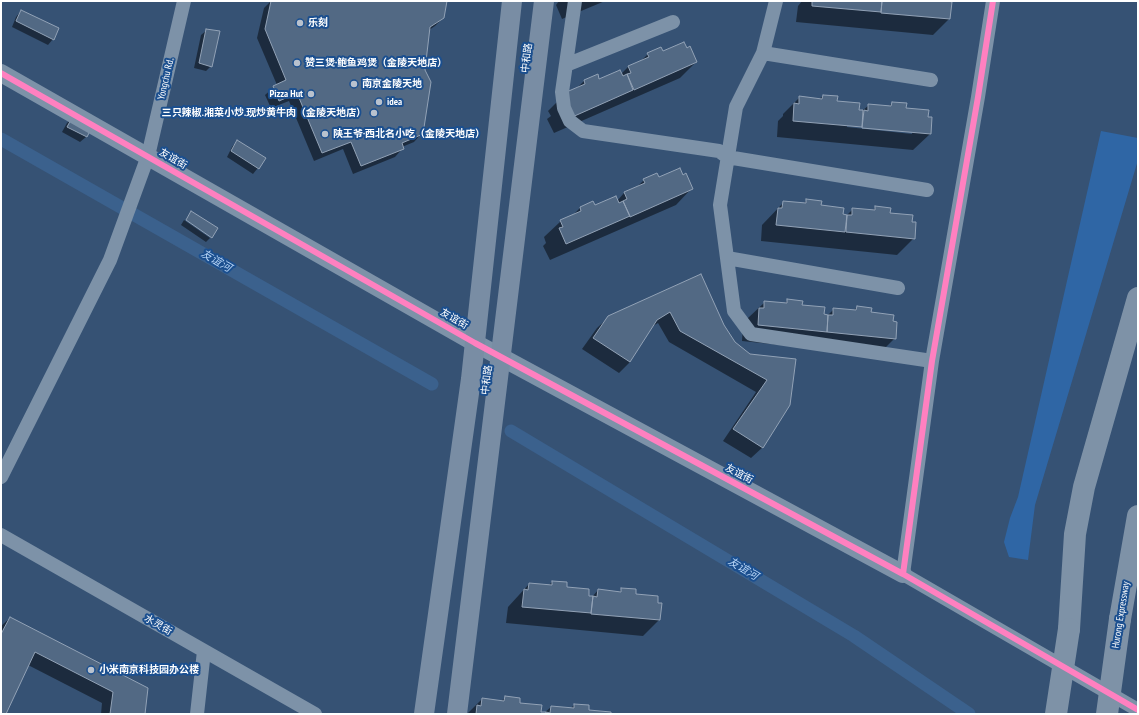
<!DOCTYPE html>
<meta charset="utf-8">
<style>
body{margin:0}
#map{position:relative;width:1139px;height:715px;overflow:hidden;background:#365274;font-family:"PT Sans Narrow",sans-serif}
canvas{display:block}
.frame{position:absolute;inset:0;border:2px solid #fff;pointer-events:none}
</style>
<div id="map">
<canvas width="1139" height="715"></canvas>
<div class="frame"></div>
</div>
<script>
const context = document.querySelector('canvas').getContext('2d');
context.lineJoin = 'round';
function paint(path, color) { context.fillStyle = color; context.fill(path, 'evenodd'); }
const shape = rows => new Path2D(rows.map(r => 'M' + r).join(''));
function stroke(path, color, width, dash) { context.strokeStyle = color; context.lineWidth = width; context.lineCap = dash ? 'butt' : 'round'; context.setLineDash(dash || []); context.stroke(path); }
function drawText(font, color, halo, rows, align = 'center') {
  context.font = font + ' "PT Sans Narrow","Noto Sans SC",sans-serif'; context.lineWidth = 4; context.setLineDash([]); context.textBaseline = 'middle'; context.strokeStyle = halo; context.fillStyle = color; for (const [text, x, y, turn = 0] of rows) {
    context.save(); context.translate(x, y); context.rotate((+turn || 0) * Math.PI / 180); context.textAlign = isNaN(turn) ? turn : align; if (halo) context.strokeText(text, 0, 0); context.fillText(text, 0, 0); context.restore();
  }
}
paint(shape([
 [1101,131,1138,138,1138,160,1035,505,1028,560,1009,557,1004,542,1010,518,1018,497]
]), '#2f66a5');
paint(shape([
 [271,1,446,1,443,18,435,26,429,30,424,70,422,133,414,142,402,147,403,148,395,157,353,174,343,149,314,161,289,101,271,108,265,95,274,87,277,85,257,38,264,8],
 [559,1,605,1,562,19,556,5],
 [802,1,947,1,949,19,933,35,796,22,798,6],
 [21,11,53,39,48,45,12,27,16,17],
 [207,30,211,66,206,71,194,68,201,35],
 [663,52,696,62,680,78,554,133,547,119,551,116,548,111,565,94,576,89,584,81,597,76,599,80,621,74,628,67,640,62,648,54],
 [823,96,862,111,869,105,888,107,892,103,927,118,931,118,930,134,913,150,777,137,778,121,783,116,783,114,800,97,819,99],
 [847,125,912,132,912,134,847,127],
 [73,118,90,127,86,137,80,142,62,132,67,123],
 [237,141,265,159,253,174,227,157,232,147],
 [682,176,692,188,676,205,550,260,543,246,546,243,544,237,561,221,572,216,580,208,593,202,595,207,617,201,624,193,636,188,644,180],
 [807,200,842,215,846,216,853,209,872,211,876,207,911,222,914,238,897,255,761,241,762,225,784,202,803,204],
 [184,220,210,238,206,242,181,225],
 [700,275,723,325,735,343,750,354,794,360,763,447,751,458,723,441,756,392,669,342,658,323,651,327,630,362,619,373,582,349,597,328,609,317],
 [788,300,823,315,827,316,834,309,853,311,857,307,892,322,895,338,878,355,742,341,743,325,748,321,748,318,765,302,784,304],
 [552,582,588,597,592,597,598,590,618,593,622,589,635,595,659,620,643,636,506,623,508,607,529,584,549,585],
 [10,618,144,714,101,714,102,703,28,665,5,714,1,714,1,626],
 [505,698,540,713,544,713,551,707,571,708,574,705,588,711,610,714,467,714,482,699,501,701]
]), '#0007');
stroke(shape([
 [1,139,432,384],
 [511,431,854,636,969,714]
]), '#3b618d', 13);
const building = shape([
 [271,1,447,1,444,18,430,27,425,70,431,82,423,134,402,143,404,149,361,166,351,142,322,153,297,93,279,101,273,86,286,80,265,29,271,1],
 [812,1,882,1,881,12,812,6,812,1],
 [882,1,948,1,952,2,950,19,881,13,882,1],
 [21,10,59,28,54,40,16,21,21,10],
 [206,29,220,31,212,67,199,63,206,29],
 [684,42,687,48,690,46,697,62,634,90,627,74,631,73,628,66,649,57,647,53,661,47,663,51,684,42],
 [620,70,623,76,627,74,633,90,570,118,564,93,585,84,584,80,598,74,599,79,620,70],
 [823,95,838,96,837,101,860,103,859,110,863,110,862,127,793,121,794,103,799,104,799,96,822,99,823,95],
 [892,102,907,103,906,108,929,110,928,117,932,117,931,134,862,128,864,110,868,111,868,104,891,106,892,102],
 [73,116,92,127,87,137,67,127,73,116],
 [237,140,266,158,259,169,231,151,237,140],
 [680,168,683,175,686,173,693,189,630,217,623,201,627,199,624,192,645,183,643,179,657,173,659,177,680,168],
 [616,196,619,203,623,201,630,216,566,244,559,228,563,227,560,220,581,211,580,207,593,201,595,205,616,196],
 [806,199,822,201,821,205,844,208,843,214,847,215,845,232,776,225,778,208,782,208,783,201,806,203,806,199],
 [875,206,891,208,890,213,913,215,912,222,916,222,915,239,846,232,847,215,852,215,852,208,875,210,875,206],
 [191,211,218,228,212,238,186,220,191,211],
 [701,274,724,325,735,342,750,354,796,359,790,405,763,448,733,429,767,380,680,331,670,312,657,320,630,362,593,338,608,316,701,274],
 [787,299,803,301,802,305,825,307,824,314,828,315,827,332,758,325,759,308,764,308,764,301,787,303,787,299],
 [857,306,872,308,871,312,894,315,893,321,897,322,896,339,827,332,828,315,833,315,833,308,856,310,857,306],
 [552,581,567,582,567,587,589,589,589,596,593,596,591,613,522,607,524,589,528,590,529,583,552,585,552,581],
 [621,588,636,589,636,594,658,596,658,603,662,603,660,620,591,614,593,596,597,597,598,589,621,592,621,588],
 [10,617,148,688,145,714,110,714,113,692,35,652,6,714,1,714,1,634,10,617],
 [505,696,520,698,520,703,542,705,541,712,546,712,545,714,476,714,477,705,481,706,482,698,504,701,505,696],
 [574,704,589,705,589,710,611,712,611,714,546,714,546,712,550,713,551,706,574,708,574,704]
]);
paint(building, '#526984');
stroke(building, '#92a2b6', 1);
stroke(shape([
 [575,1,562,92,564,108,570,121,583,131,719,151,727,157,927,190],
 [776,1,763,53,736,107,720,205,734,311,751,334,932,361],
 [993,1,978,97,932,361,903,574,1138,710],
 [763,53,931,80],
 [566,65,673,22],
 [727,258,898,288],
 [1,477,110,260,148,156,184,1],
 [1,535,315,714],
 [197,714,204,651]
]), '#7d92a8', 14);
stroke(shape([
 [1,73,475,343,903,574]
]), '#7d92a8', 18);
stroke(shape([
 [424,714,471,379,512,1],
 [457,714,544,1]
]), '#798da4', 20);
stroke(shape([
 [1120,619,1138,516],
 [1069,629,1075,534,1084,487,1138,298]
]), '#7e92a7', 22);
stroke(shape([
 [1056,714,1069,629],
 [1107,714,1120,619]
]), '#7e92a7', 22);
stroke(shape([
 [1,73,475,343,903,574,1138,710],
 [903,574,932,361,978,97,993,1]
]), '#ff80c0', 6);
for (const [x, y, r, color] of [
 [300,23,4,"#b9c2ce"],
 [297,63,4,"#b9c2ce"],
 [354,84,4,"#b9c2ce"],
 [311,94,4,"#b9c2ce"],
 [379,102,4,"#b9c2ce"],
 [374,113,4,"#b9c2ce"],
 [325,134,4,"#b9c2ce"],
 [91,670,4,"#b9c2ce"]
]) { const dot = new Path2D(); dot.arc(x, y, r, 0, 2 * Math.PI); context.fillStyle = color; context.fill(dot); stroke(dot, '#1b4f8f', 1.5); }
drawText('bold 10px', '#fff', '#1b4f8f', [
 ["乐刻",308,23],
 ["赞三煲·鲍鱼鸡煲（金陵天地店）",305,63],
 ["南京金陵天地",362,84],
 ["Pizza Hut",303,94,"right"],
 ["idea",387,102],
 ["三只辣椒.湘菜小炒.现炒黄牛肉（金陵天地店）",366,113,"right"],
 ["陕王爷·西北名小吃（金陵天地店）",333,134],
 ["小米南京科技园办公楼",99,670]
], 'left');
drawText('10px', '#fff', '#1b4f8f', [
 ["中和路",527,58,-83],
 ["Yongchu Rd.",166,79,-77],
 ["友谊街",173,159,30],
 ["友谊街",454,319,30],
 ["中和路",487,380,-83],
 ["友谊街",739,474,28],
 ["Hurong Expressway",1121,615,-81],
 ["水灵街",158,625,30]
]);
drawText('italic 11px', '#b5d3f5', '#1b4f8f', [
 ["友谊河",216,261,30],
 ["友谊河",743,569,31]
]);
</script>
